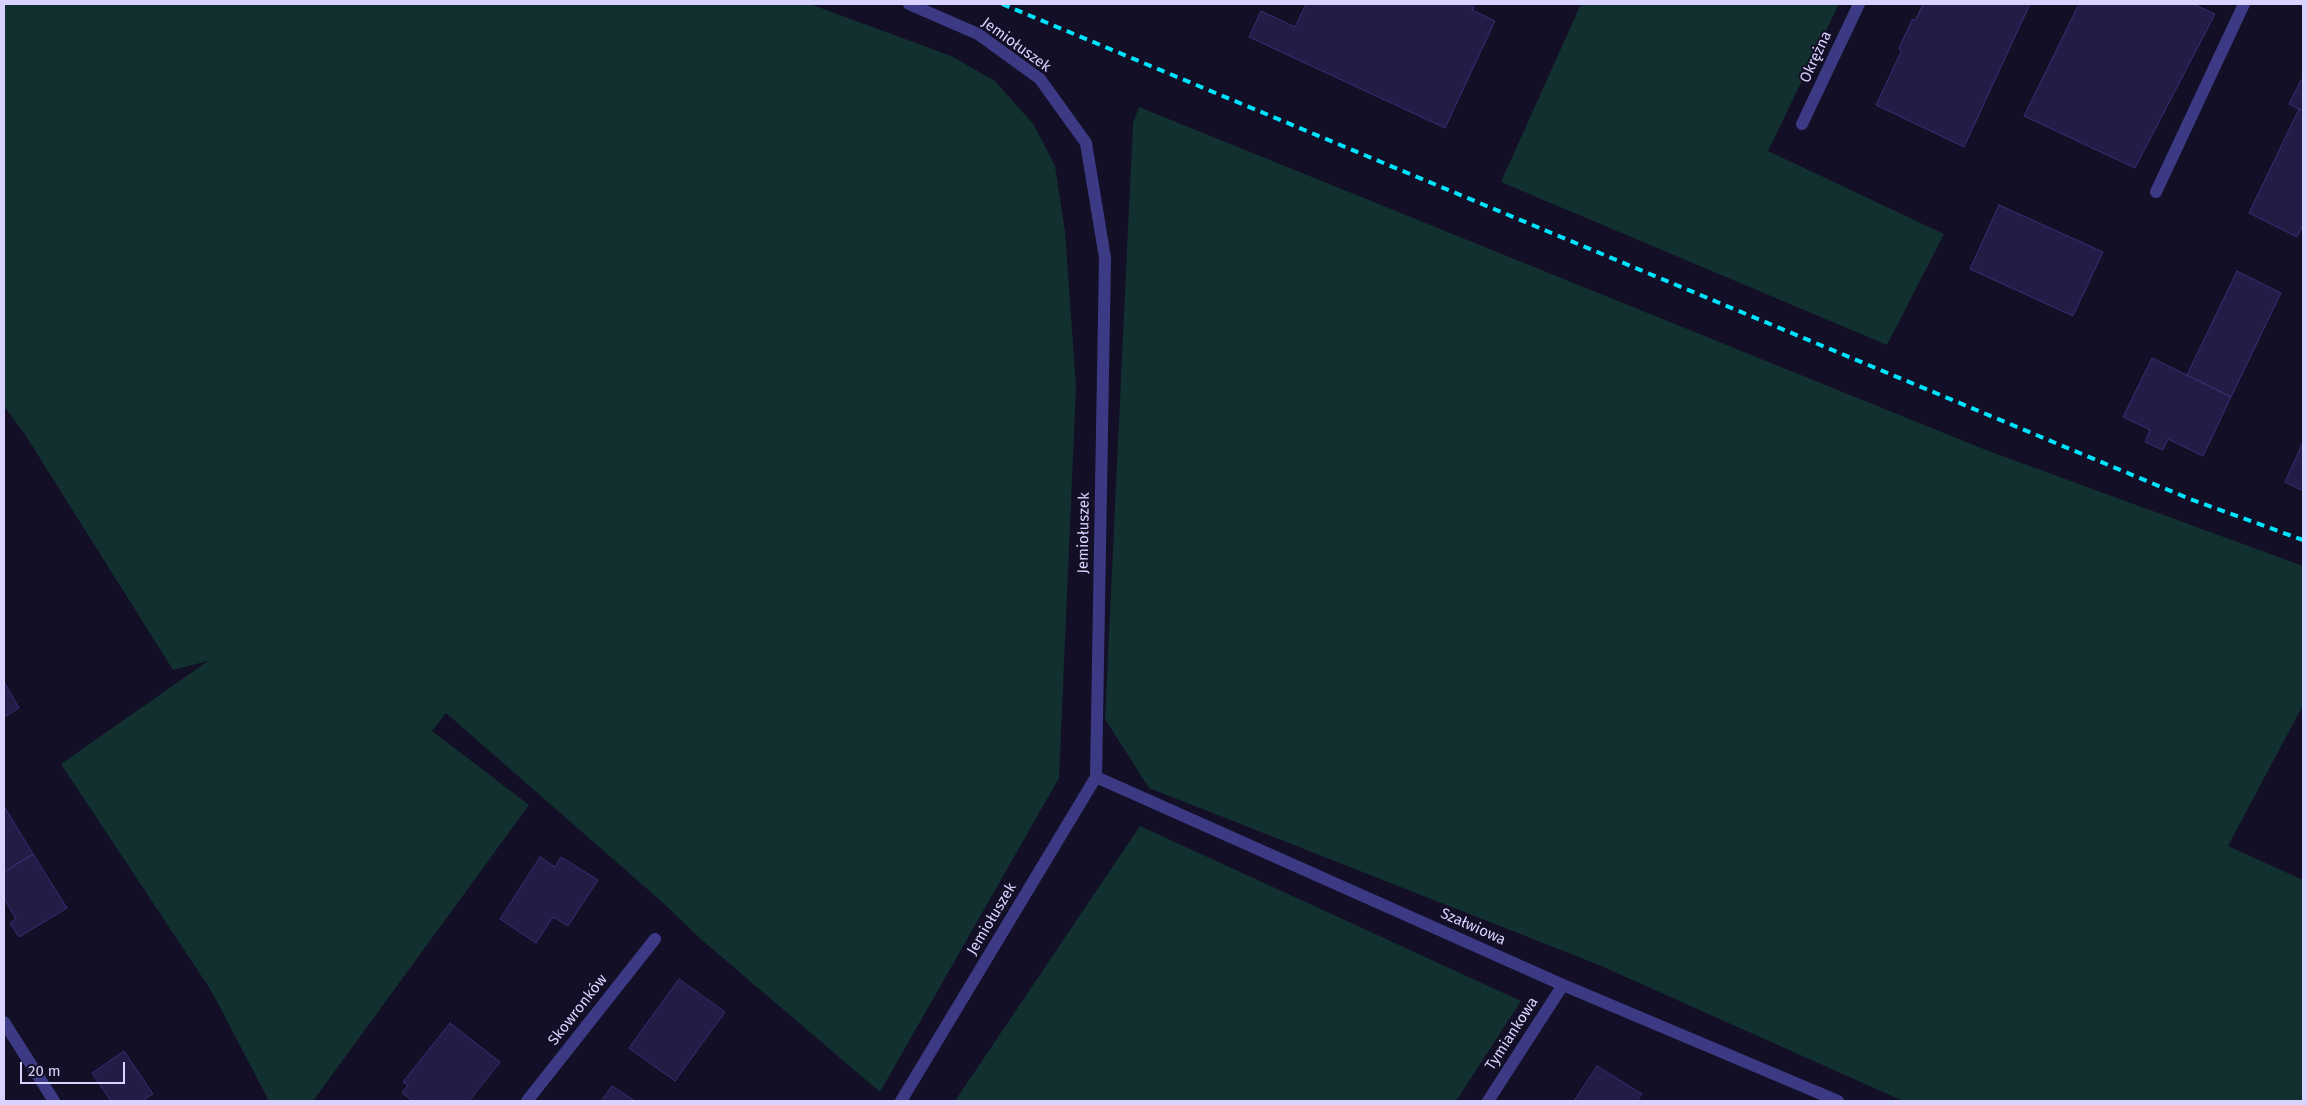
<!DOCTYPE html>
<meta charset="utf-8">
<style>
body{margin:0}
#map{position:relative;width:2307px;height:1105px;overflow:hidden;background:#130f26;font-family:"Fira Sans",sans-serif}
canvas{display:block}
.frame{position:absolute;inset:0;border:5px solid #d9d4ff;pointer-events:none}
.scale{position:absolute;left:20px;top:1062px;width:105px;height:22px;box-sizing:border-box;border:2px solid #d9d4ff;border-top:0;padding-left:6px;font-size:15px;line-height:18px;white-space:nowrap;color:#d9d4ff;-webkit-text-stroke:4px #130f26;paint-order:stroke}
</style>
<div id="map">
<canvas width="2307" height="1105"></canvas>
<div class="frame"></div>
<div class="scale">20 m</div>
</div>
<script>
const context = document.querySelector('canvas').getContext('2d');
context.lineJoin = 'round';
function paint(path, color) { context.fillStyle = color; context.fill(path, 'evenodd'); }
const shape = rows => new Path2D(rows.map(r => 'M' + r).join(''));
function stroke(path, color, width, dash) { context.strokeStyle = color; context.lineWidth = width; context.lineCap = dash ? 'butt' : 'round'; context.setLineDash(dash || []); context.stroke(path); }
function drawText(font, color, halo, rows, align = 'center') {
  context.font = font + ' "Fira Sans",sans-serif'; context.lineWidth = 4; context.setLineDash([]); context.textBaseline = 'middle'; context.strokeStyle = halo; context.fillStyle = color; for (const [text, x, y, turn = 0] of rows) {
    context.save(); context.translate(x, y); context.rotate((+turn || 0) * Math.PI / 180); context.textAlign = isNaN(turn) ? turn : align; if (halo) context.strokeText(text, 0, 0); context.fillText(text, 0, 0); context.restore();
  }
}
paint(shape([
 [4,4,810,4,951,56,995,81,1034,125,1055,166,1065,231,1076,387,1059,778,880,1092,703,941,661,901,446,713,432,731,529,805,313,1101,269,1101,212,992,61,764,208,661,173,670,26,436,4,406],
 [1581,4,1839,4,1768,151,1944,234,1887,345,1501,182],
 [1139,107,1986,450,2303,566,2303,705,2228,846,2303,880,2303,1101,1903,1101,1599,965,1149,788,1105,719,1133,123],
 [1140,826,1521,1001,1456,1101,955,1101]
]), '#12302f');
const building = shape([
 [1306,4,1475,4,1472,10,1495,21,1445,128,1249,37,1261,11,1295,27,1306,4],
 [1923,4,2030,4,1964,147,1876,105,1901,52,1899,48,1912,20,1916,19,1923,4],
 [2079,4,2193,4,2215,14,2135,168,2024,116,2079,4],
 [2303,79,2303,111,2289,104,2301,80,2303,79],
 [2299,109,2303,111,2303,225,2297,237,2249,213,2299,109],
 [1999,205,2103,252,2073,316,1970,269,1999,205],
 [2237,271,2281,293,2231,397,2187,375,2237,271],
 [2152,358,2231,397,2203,456,2168,439,2163,450,2145,442,2150,430,2123,417,2152,358],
 [2303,442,2303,491,2285,482,2303,442],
 [4,682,19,708,4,717,4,682],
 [4,806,33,854,4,872,4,806],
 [33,854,67,908,19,937,10,923,16,919,4,898,4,872,33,854],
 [540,857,555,867,561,857,598,880,568,926,553,917,536,943,500,919,540,857],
 [679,979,725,1012,675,1081,629,1048,679,979],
 [450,1023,500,1062,469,1101,413,1101,402,1093,408,1085,403,1082,450,1023],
 [124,1051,153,1094,142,1101,111,1101,92,1073,124,1051],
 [1597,1066,1642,1094,1637,1101,1574,1101,1597,1066],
 [612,1086,635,1101,601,1101,612,1086]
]);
paint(building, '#241b47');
stroke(building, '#3b2d73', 1);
stroke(shape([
 [2156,192,2244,4]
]), '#3d3a85', 12);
stroke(shape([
 [1802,124,1859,4],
 [1096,777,1563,985,1838,1101],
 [4,1022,54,1101],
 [527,1101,655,939],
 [901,1101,1096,777,1105,258,1086,143,1040,79,978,34,909,4],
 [1488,1101,1563,985]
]), '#3d3a85', 12);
stroke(shape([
 [1002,4,2190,499,2303,540]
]), '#00e5ff', 4, [8, 6]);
drawText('15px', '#d9d4ff', '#130f26', [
 ["Jemiołuszek",1016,45,36],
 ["Okrężna",1816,57,-65],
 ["Jemiołuszek",1084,533,-89],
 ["Jemiołuszek",992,919,-59],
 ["Szałwiowa",1473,927,24],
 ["Skowronków",578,1010,-52],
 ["Tymiankowa",1512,1034,-57]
]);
</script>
